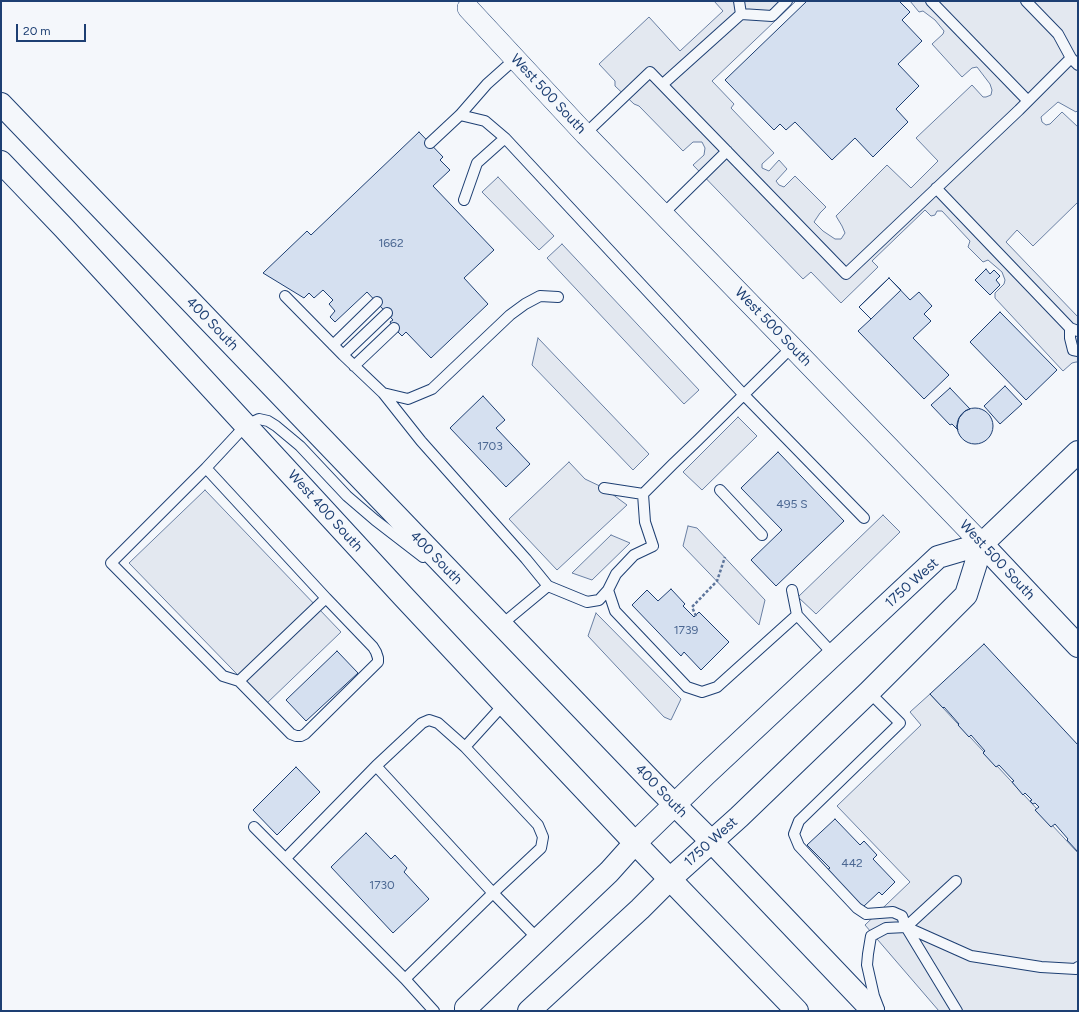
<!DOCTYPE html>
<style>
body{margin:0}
#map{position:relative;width:1079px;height:1012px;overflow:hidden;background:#f4f7fb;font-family:Figtree,sans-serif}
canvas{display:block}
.frame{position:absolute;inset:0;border:2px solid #1d3f73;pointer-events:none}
.scale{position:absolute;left:16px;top:24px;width:70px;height:18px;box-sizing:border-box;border:2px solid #1d3f73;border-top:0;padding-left:5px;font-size:12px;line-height:14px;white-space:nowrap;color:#1d3f73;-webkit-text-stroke:3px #f4f7fb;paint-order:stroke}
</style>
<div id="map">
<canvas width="1079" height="1012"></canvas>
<div class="frame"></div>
<div class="scale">20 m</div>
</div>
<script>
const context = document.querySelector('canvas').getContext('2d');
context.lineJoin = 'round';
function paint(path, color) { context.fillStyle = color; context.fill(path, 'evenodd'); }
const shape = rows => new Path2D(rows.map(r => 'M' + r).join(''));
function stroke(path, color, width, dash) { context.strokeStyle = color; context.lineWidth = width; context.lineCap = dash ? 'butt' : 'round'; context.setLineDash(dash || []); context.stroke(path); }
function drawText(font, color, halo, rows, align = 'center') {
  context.font = font + ' Figtree,sans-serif'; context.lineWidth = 3; context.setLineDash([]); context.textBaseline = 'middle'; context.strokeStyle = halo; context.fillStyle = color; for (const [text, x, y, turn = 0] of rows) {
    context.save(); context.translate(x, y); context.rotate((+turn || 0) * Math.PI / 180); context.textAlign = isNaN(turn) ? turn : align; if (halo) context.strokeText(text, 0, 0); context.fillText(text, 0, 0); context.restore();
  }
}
const parking = shape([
 [714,1,796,1,712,81,734,104,731,108,774,153,762,164,762,168,769,171,779,160,787,169,776,181,779,185,784,187,795,176,826,207,820,213,814,222,823,231,835,239,841,239,845,233,842,226,836,216,887,165,911,188,938,161,916,138,972,85,983,97,986,97,991,95,992,90,990,84,977,67,972,68,962,77,932,44,943,34,944,31,935,20,923,11,919,12,910,1,1078,1,1078,110,1076,112,1058,102,1041,117,1042,122,1046,125,1050,124,1062,112,1078,127,1078,202,1033,246,1017,230,1006,242,1078,317,1078,362,1076,362,1072,363,1063,371,995,298,995,293,1004,284,1005,280,1002,272,988,260,983,262,968,247,970,241,942,211,937,211,935,215,931,216,925,210,872,261,878,267,841,303,811,272,803,279,693,165,704,155,705,148,702,142,693,142,683,151,639,106,634,104,615,86,615,81,599,64,649,17,680,51,723,11,714,1],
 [498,177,554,236,539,250,482,192,498,177],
 [562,244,699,390,684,404,547,258,562,244],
 [538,338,649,454,633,470,532,365,538,338],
 [738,417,757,436,702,490,683,472,738,417],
 [569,462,585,479,604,488,627,505,557,570,509,519,569,462],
 [205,490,341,632,266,704,129,563,205,490],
 [883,515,900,532,816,614,798,597,883,515],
 [688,526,697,528,765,600,759,625,683,546,688,526],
 [611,535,630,543,592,580,572,573,611,535],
 [596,613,681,699,671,720,664,717,588,636,596,613],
 [930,694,1078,853,1078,1011,939,1011,865,925,910,882,837,806,921,725,910,712,930,694]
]);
paint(parking, '#e3e8f0');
stroke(parking, '#687fa3', 1);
const building = shape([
 [807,1,899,1,910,12,902,20,922,41,898,64,919,86,896,109,908,122,873,157,855,138,832,160,795,122,786,130,780,124,774,130,725,80,807,1],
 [419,132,443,157,440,160,450,170,433,186,494,250,464,278,488,304,431,358,406,332,402,336,394,328,390,322,393,320,367,292,335,322,330,317,335,311,329,304,333,300,323,290,314,298,309,293,304,298,263,273,307,231,311,235,419,132],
 [986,269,990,274,994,270,1000,276,996,280,1000,285,990,295,975,280,986,269],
 [889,278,910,300,919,292,932,306,924,314,931,321,913,338,949,375,924,399,858,331,871,319,859,307,889,278],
 [889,278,901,290,871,319,859,307,889,278],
 [1000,312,1057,370,1026,400,970,342,1000,312],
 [1005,386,1022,404,1000,424,984,406,1005,386],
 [950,388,970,409,965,411,959,418,957,427,958,430,952,424,950,425,931,405,950,388],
 [483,396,505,420,496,428,530,464,506,487,450,428,483,396],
 '957 426a18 18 0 1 1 36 0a18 18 0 1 1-36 0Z',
 [778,452,844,521,776,586,751,560,782,530,741,488,778,452],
 [671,589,685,604,683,606,694,617,699,612,729,642,701,670,684,652,681,656,632,605,647,590,658,601,671,589],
 [984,644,1078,745,1078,852,1067,840,1068,839,1055,824,1051,827,1035,810,1039,807,1035,803,1033,804,1030,801,1032,800,1025,793,1023,795,1012,782,1014,781,999,765,996,767,983,753,985,751,971,735,969,737,958,725,959,724,944,707,943,708,930,694,984,644],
 [337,651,358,673,306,721,286,700,337,651],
 [296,767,320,792,277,835,253,810,296,767],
 [835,819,860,845,864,841,877,855,873,859,895,882,882,895,879,892,863,907,827,870,830,868,807,845,835,819],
 [366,833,391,859,395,855,407,868,404,872,429,899,393,933,331,867,366,833]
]);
paint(building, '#d5e0f0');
stroke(building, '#1d3f73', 1);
const service = shape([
 [931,1,1028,101],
 [1026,1,1058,34,1071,58],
 [741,14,772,16,787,1],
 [663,84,741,14,739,1],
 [460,115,485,121,505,138,744,395,864,518],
 [585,134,650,72,846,274,1019,110,1071,58,1078,65],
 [430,143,460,115,487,84,515,59],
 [936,188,1070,328,1078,331],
 [464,200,477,163,505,138],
 [663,214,727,151],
 [285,296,343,355,383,393,421,441,526,559,548,586,587,602,599,600,608,590,616,574,634,555,653,546,645,522,643,494,673,464,698,440,792,347],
 [1070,328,1070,338,1073,350,1078,351],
 [333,345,377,302],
 [343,355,387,313],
 [354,366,394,328],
 [383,393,408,399,432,389,510,315,525,304,540,296,558,297],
 [206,468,326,598,239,681,223,676,111,563,206,468,246,425,259,419,268,421,276,426,300,446,347,496,375,520,423,557],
 [604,488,643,494],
 [720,490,762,535],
 [608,590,615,611,687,687,702,692,717,687,797,615],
 [792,590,797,615,834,655],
 [501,625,548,586],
 [239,681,291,734,296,736,301,736,305,734,378,662,378,658,376,652,373,647,326,598],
 [869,692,900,723,799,821,794,834,799,846,857,908,866,914,893,912,902,916,906,927,957,1011],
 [465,747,504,704],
 [254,827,405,979,434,1011],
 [286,858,376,766],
 [906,927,956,881],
 [405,979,493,893,541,848,543,837,538,825,465,747,438,723,429,720,422,723,376,766,493,893,538,939],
 [879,1009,874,996,867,965,868,954,871,936,886,928,906,927,971,956,1041,967,1076,969,1078,967]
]);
const minor = shape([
 [468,8,585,134,792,347,982,544]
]);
const tertiary = shape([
 [982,544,1078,646],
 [466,1011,466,1008,609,872,635,843],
 [529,1011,640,909,670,879]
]);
const secondary = shape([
 [635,843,705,775,938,557,982,544,1078,452],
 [670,879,739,817,869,692,966,595,982,544]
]);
const primary = shape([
 [1,104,657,787,712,842,873,1011],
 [1,162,64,228,403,596,504,704,635,843,797,1011]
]);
stroke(service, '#1d3f73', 12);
stroke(minor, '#1d3f73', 22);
stroke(tertiary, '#1d3f73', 24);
stroke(secondary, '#1d3f73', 24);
stroke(primary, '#1d3f73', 24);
stroke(shape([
 [696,616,692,607,717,581,725,557]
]), '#5e769c', 2.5, [3, 2]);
stroke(service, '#f4f7fb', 10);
stroke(minor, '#f4f7fb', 21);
stroke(tertiary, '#f4f7fb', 22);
stroke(secondary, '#f4f7fb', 22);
stroke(primary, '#f4f7fb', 22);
drawText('12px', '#4b6792', null, [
 ["1662",391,243],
 ["1703",490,446],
 ["495 S",792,504],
 ["1739",686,630],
 ["442",852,863],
 ["1730",382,885]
]);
drawText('14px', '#1d3f73', '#f4f7fb', [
 ["West 500 South",548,94,47],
 ["400 South",212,324,46],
 ["West 500 South",773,327,46],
 ["West 400 South",325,511,48],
 ["400 South",436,558,46],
 ["West 500 South",997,560,47],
 ["1750 West",912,583,-42],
 ["400 South",661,791,46],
 ["1750 West",711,842,-42]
]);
</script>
